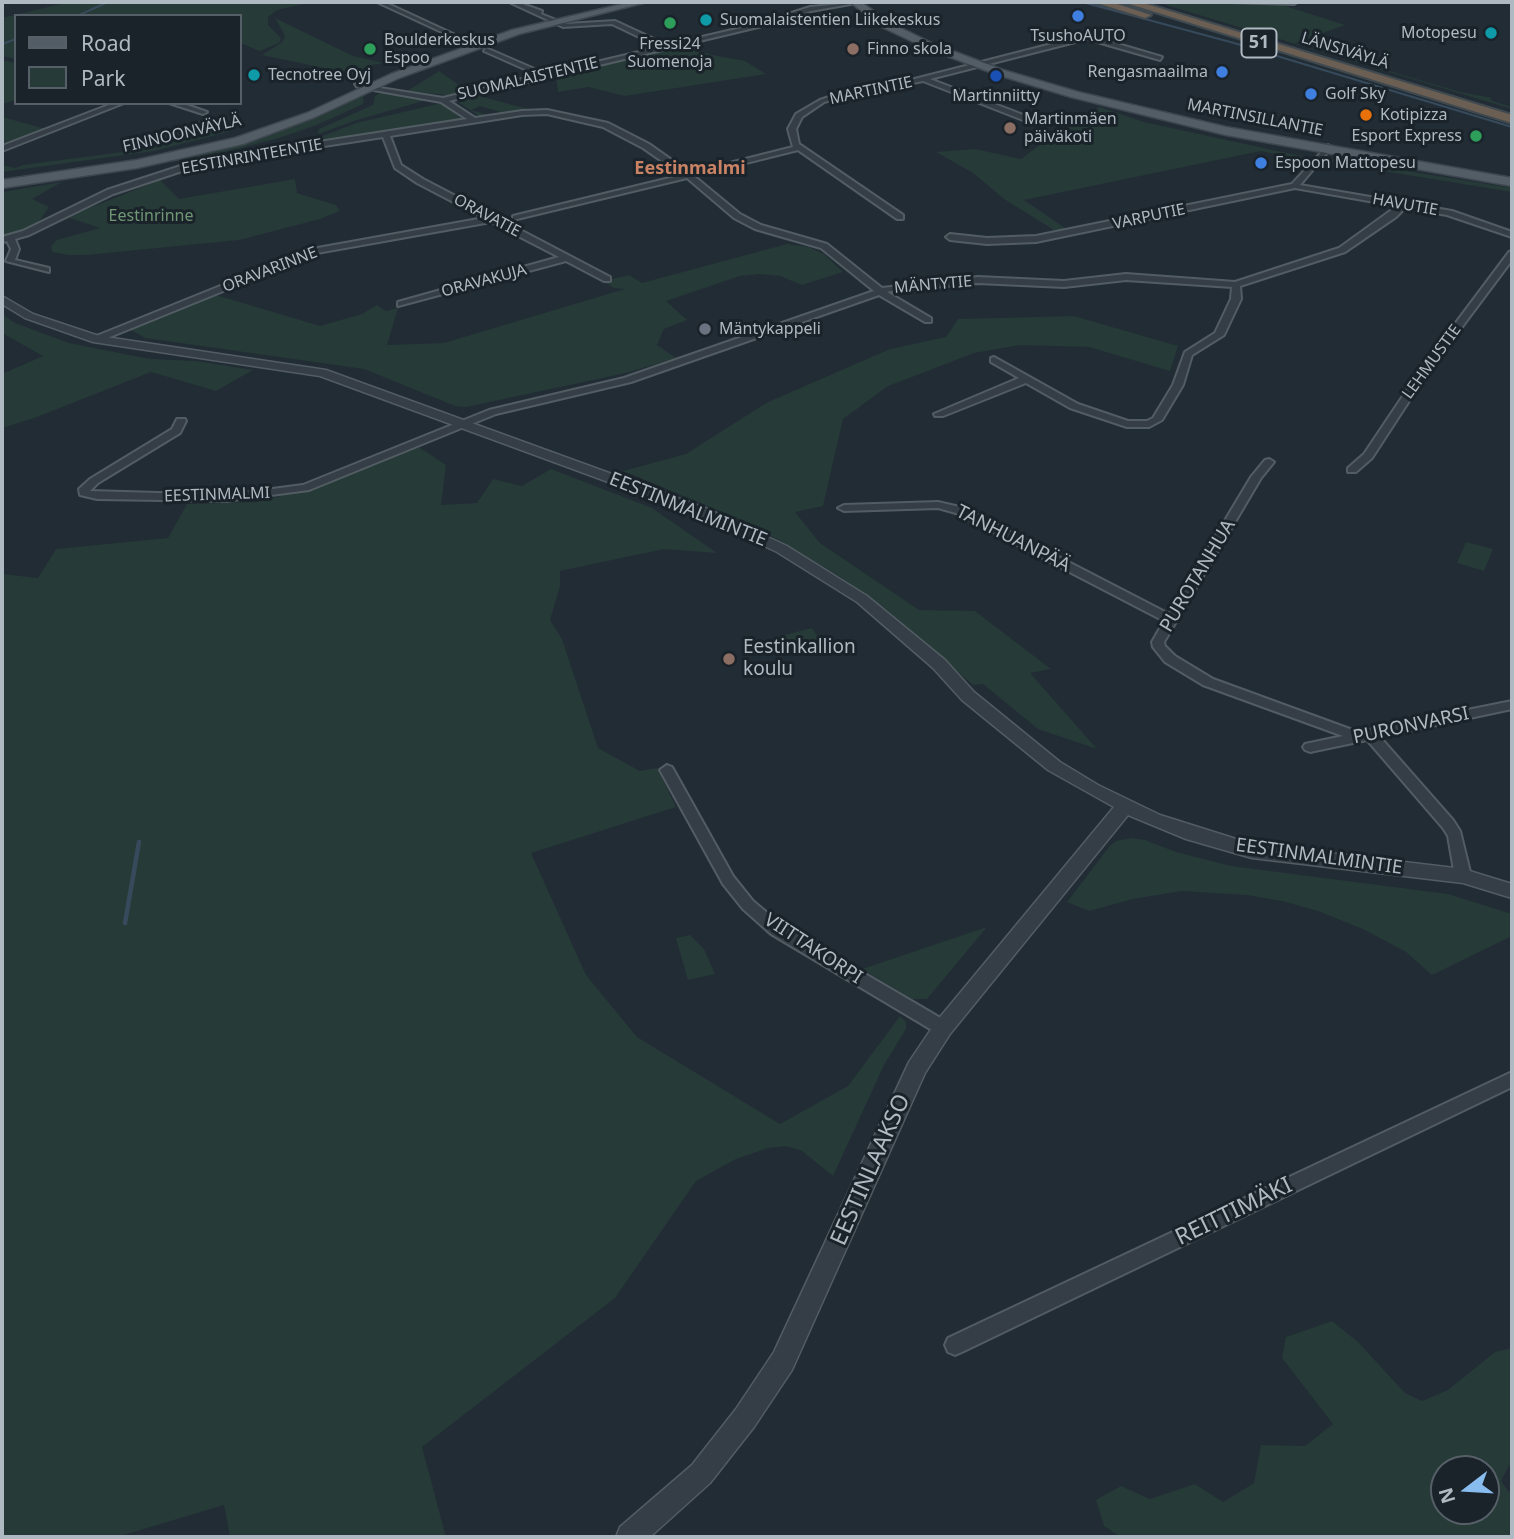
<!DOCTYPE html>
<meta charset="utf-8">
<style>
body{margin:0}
#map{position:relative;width:1514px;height:1539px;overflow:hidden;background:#222c35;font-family:"Noto Sans",sans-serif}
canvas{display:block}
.frame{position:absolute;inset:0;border:4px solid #afb9c2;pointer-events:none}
.legend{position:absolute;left:14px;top:14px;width:228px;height:91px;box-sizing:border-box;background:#1a232a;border:2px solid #565f67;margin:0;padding:9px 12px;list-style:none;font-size:21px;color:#afb9c2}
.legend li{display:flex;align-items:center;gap:14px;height:35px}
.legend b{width:35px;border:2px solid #565f67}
.north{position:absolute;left:1430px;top:1455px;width:70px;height:70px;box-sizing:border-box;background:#1a232a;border:2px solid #565f67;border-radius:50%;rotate:253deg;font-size:19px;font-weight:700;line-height:28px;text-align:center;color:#afb9c2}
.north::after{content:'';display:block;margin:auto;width:24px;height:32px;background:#89bcee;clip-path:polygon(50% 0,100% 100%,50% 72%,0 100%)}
</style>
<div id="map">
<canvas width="1514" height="1539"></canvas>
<div class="frame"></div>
<ul class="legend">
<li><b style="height:9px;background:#535d66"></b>Road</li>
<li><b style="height:19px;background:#263a38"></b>Park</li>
</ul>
<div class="north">N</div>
</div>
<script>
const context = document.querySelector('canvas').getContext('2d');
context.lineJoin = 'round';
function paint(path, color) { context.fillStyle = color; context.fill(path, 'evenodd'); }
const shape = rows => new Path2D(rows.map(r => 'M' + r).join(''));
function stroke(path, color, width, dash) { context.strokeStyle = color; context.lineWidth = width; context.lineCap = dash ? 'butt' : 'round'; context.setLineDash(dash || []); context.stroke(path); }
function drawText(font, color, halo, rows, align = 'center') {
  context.font = font + ' "Noto Sans",sans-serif'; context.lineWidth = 6; context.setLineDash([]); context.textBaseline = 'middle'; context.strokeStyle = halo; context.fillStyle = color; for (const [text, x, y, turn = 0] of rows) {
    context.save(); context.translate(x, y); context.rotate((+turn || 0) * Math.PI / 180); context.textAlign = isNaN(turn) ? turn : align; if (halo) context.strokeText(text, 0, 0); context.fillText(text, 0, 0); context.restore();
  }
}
paint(shape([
 [69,2,312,2,277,10,268,17,268,25,281,38,279,43,260,51,240,43,240,16,16,16,16,59,2,56,2,18],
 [1156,2,1279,4,1345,25,1295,43,1460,92,1493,98,1490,99,1492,101,1512,107,1512,109],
 [275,18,353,56,384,63,366,66,357,75,262,55,282,42,285,36],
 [684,46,708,54,745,61,766,74,625,96,588,87,558,92,556,76],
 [2,60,16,63,16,100,2,104],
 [439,71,469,92,446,95,407,91],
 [363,92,369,92,363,97,364,103,361,105,317,125,276,139,209,156,70,178,226,147],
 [382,92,430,99,357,120,318,134,319,129,373,105,375,96],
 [472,94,528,109,504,113,480,106,471,110,491,116,479,116,458,102],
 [442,103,462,119,458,122,323,142,320,137,356,123],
 [1100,107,1144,122,1305,157,1297,159,1261,151,1024,200,1068,230,1057,232,1004,199,973,173,936,152,975,149,1021,159,1058,131],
 [2,117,46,129,2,145],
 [200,120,226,122,236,130,154,151,2,172,2,165,15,168,23,165,130,151,127,146],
 [1327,158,1512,188,1512,192,1322,161],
 [295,179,297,193,336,205,340,211,320,219,239,240,87,255,68,255,52,252,51,246,57,240,100,228,67,217,160,180,179,199],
 [62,182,32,199,49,207,37,224,25,231,2,237,2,192],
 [787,244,809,247,825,255,843,272,802,285,780,276,759,274,740,276,666,301,687,320,664,329,657,345,676,358,626,373,466,407,455,406,364,369,145,338,131,330,216,295,320,326,362,314,377,305,386,311,398,308,387,345,444,343,625,289,614,288,604,282,612,279,629,275,642,283],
 [2,314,15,323,69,343,150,359,196,361,253,370,216,391,151,372,37,417,2,428,2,374,43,356,2,333],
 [1074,316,1178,346,1170,371,1089,347,1020,345,974,353,925,372,888,386,843,419,823,506,795,512,820,543,919,610,975,611,1051,669,1030,673,1097,749,1038,729,983,684,973,685,887,610,842,578,786,544,744,521,623,471,686,454,766,403,890,349,946,337,958,319],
 [417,446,446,465,441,505,477,503,493,479,522,486,551,469,652,508,717,553,664,549,560,571,560,586,550,620,562,639,598,748,640,771,657,768,676,807,531,853,586,975,637,1037,780,1124,848,1086,900,1016,906,1022,906,1029,884,1065,833,1176,802,1151,786,1146,768,1148,736,1159,696,1181,615,1298,422,1447,446,1537,230,1537,224,1505,117,1537,2,1537,2,574,38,578,56,549,168,538,187,504,257,502,325,485],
 [1466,542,1493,549,1484,571,1457,563],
 [812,628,822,643,786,652,777,637],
 [1131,838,1145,840,1176,852,1231,866,1448,894,1512,914,1512,936,1432,975,1406,952,1365,930,1318,911,1282,901,1247,895,1182,891,1133,899,1089,911,1067,902,1109,847,1116,841],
 [987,927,927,999,912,999,862,969],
 [690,935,704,949,715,974,688,980,676,938],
 [1332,1321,1358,1342,1405,1393,1422,1401,1448,1390,1495,1352,1512,1348,1512,1460,1501,1481,1512,1496,1512,1537,1121,1537,1104,1526,1096,1500,1121,1486,1150,1499,1195,1484,1223,1502,1254,1483,1261,1445,1305,1446,1333,1424,1282,1358,1286,1337],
 [1486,1469,1486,1511,1444,1511,1444,1469]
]), '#263a38');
stroke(shape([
 [1082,2,1234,43,1512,127],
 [77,16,108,2],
 [2,44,16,39]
]), '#364a5b', 2);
stroke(shape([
 [125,923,139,842]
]), '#364a5b', 4.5);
const minor = shape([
 [377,2,384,2,479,46,474,47,377,2],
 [509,2,517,2,542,11,541,14,566,24,615,21,667,45,754,25,810,7,862,2,811,11,758,27,449,101,475,118,522,111,547,110,608,123,649,144,690,173,793,147,788,129,796,114,820,100,844,92,899,83,1087,35,1162,57,1160,60,1087,39,930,79,1031,118,1028,122,923,81,845,96,824,102,802,117,796,129,799,144,903,215,903,219,897,219,798,150,694,176,740,214,761,225,827,244,882,288,978,277,1064,281,1126,274,1235,282,1339,248,1397,206,1295,188,1036,242,987,244,950,240,946,237,950,234,987,238,1036,236,1292,184,1328,145,1332,147,1300,185,1452,211,1512,232,1512,237,1447,215,1405,208,1396,217,1345,252,1240,286,1241,299,1224,335,1192,355,1183,385,1162,420,1149,427,1127,427,1070,408,1026,383,943,416,935,416,934,414,1019,378,991,362,991,358,994,357,1078,404,1128,421,1147,421,1153,418,1173,385,1185,352,1215,333,1231,299,1232,287,1126,280,1064,287,978,283,891,291,887,292,931,318,931,322,925,322,879,295,631,382,496,414,309,490,226,501,97,499,80,495,79,489,90,479,172,429,177,419,185,419,186,421,180,433,98,483,90,491,226,495,303,485,489,410,624,378,874,291,821,248,755,229,734,218,687,178,513,220,513,216,682,175,643,148,603,127,547,114,522,115,390,136,401,165,423,179,610,277,610,281,604,281,566,261,398,306,398,302,559,257,491,222,317,253,100,341,94,341,94,337,312,249,484,218,417,183,395,168,383,137,200,165,113,194,29,235,15,239,19,249,15,260,49,268,49,272,6,261,11,249,7,241,2,242,2,237,23,231,107,190,196,161,467,119,441,102,357,87,355,84,443,98,538,75,484,51,486,48,546,74,660,47,612,24,563,27,509,2],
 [1230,2,1297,2,1294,4,1230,2],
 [114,103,124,103,2,151,2,146,114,103],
 [169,103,181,103,207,112,203,114,169,103],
 [1512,251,1512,260,1426,375,1372,458,1356,472,1348,472,1348,468,1364,454,1419,372,1509,252,1512,251],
 [1269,459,1274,462,1261,478,1164,642,1165,646,1175,656,1213,679,1358,732,1512,701,1512,709,1380,737,1453,820,1460,831,1471,876,1468,880,1463,882,1458,880,1455,876,1448,836,1443,828,1367,740,1310,752,1305,750,1303,747,1305,744,1343,736,1203,685,1165,662,1153,647,1152,642,1164,621,956,513,938,508,844,511,838,508,844,505,938,502,964,508,1169,614,1251,477,1265,460,1269,459],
 [667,765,672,767,733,876,753,901,783,926,949,1023,951,1028,949,1033,943,1035,937,1033,771,934,743,909,723,884,660,770,667,765],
 [1512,1072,1512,1087,962,1352,955,1355,948,1352,945,1345,948,1338,1512,1072]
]);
const tertiary = shape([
 [2,296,33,314,99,336,326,370,708,509,787,546,867,596,945,660,974,692,1060,762,1098,785,1160,815,1252,844,1463,869,1512,884,1512,898,1463,883,1252,858,1186,839,1128,815,950,1034,925,1073,792,1370,754,1427,710,1483,650,1537,616,1537,620,1527,692,1465,736,1409,774,1352,909,1062,936,1022,1114,807,1048,770,962,700,933,668,857,602,777,552,698,515,320,376,93,342,25,318,2,304,2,296]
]);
const primary = shape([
 [631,2,647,2,519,34,399,78,315,117,243,144,137,168,2,188,2,180,137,160,235,138,307,113,391,74,512,30,631,2],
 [850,2,861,2,890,23,934,44,1003,70,1078,92,1226,127,1512,178,1512,186,1226,135,1071,97,995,74,926,48,882,27,850,2]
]);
const motorway = shape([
 [1094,2,1111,2,1151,15,1145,18,1094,2],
 [1123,2,1140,2,1512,115,1512,123,1123,2]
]);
stroke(minor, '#525c63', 4);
stroke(tertiary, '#525c63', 3);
stroke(primary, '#3e474f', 3);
stroke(motorway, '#3f4950', 4);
paint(minor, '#353e46');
paint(tertiary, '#353e46');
paint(primary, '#535d66');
paint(motorway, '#6b5e52');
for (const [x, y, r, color] of [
 [1078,16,7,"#3f7fe0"],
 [706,20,7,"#0f9aa8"],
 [670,23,7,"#2e9e5b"],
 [1491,33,7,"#0f9aa8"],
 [370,49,7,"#2e9e5b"],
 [853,49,7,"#8d6e63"],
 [1222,72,7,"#3f7fe0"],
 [254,75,7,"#0f9aa8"],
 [996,76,7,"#1a4fb4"],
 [1311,94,7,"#3f7fe0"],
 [1366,115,7,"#e8710a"],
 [1010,128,7,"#8d6e63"],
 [1476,136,7,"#2e9e5b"],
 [1261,163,7,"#3f7fe0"],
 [705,329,7,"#6b7280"],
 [729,659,7,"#8d6e63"]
]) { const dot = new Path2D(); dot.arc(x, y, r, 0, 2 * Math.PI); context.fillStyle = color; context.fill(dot); stroke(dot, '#1a232a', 2.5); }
drawText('16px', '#afb9c2', '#1a232a', [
 ["Suomalaistentien Liikekeskus",720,20],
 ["Motopesu",1477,33,"right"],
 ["TsushoAUTO",1078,36,"center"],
 ["Boulderkeskus",384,40],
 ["Espoo",384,58],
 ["Fressi24",670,44,"center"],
 ["Suomenoja",670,62,"center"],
 ["Finno skola",867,49],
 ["Rengasmaailma",1208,72,"right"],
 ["Tecnotree Oyj",268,75],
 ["Golf Sky",1325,94],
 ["Martinniitty",996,96,"center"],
 ["Kotipizza",1380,115],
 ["Martinmäen",1024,119],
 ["päiväkoti",1024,137],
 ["Esport Express",1462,136,"right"],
 ["Espoon Mattopesu",1275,163],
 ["Mäntykappeli",719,329]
], 'left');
drawText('16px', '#afb9c2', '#1a232a', [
 ["LÄNSIVÄYLÄ",1345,51,17],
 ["SUOMALAISTENTIE",528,79,-13],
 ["MARTINTIE",871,91,-12],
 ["MARTINSILLANTIE",1255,118,11],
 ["FINNOONVÄYLÄ",182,134,-13],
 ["EESTINRINTEENTIE",252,157,-10],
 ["HAVUTIE",1405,205,10],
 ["ORAVATIE",487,216,28],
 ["VARPUTIE",1149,217,-12],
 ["ORAVARINNE",270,270,-21],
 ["ORAVAKUJA",484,281,-15],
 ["MÄNTYTIE",933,285,-5],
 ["LEHMUSTIE",1432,362,-54],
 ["EESTINMALMI",217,495,-2]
]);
drawText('16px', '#709674', '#1a232a', [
 ["Eestinrinne",151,216]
]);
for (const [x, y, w] of [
 [1259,43,35]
]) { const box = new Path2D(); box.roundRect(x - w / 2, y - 14.5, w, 29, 5); context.fillStyle = '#1a232a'; context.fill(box); stroke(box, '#afb9c2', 2); }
drawText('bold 18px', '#afb9c2', null, [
 ["51",1259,43]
]);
drawText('bold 18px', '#c98364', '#1a232a', [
 ["Eestinmalmi",690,169]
]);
drawText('19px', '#afb9c2', '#1a232a', [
 ["EESTINMALMINTIE",688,510,22],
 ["TANHUANPÄÄ",1013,539,27],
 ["PUROTANHUA",1198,576,-59],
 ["PURONVARSI",1411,726,-12],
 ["EESTINMALMINTIE",1319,857,8],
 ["VIITTAKORPI",813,949,33]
]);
drawText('19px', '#afb9c2', '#1a232a', [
 ["Eestinkallion",743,648],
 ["koulu",743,670]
], 'left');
drawText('23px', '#afb9c2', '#1a232a', [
 ["EESTINLAAKSO",871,1170,-66],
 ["REITTIMÄKI",1234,1212,-26]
]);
</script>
